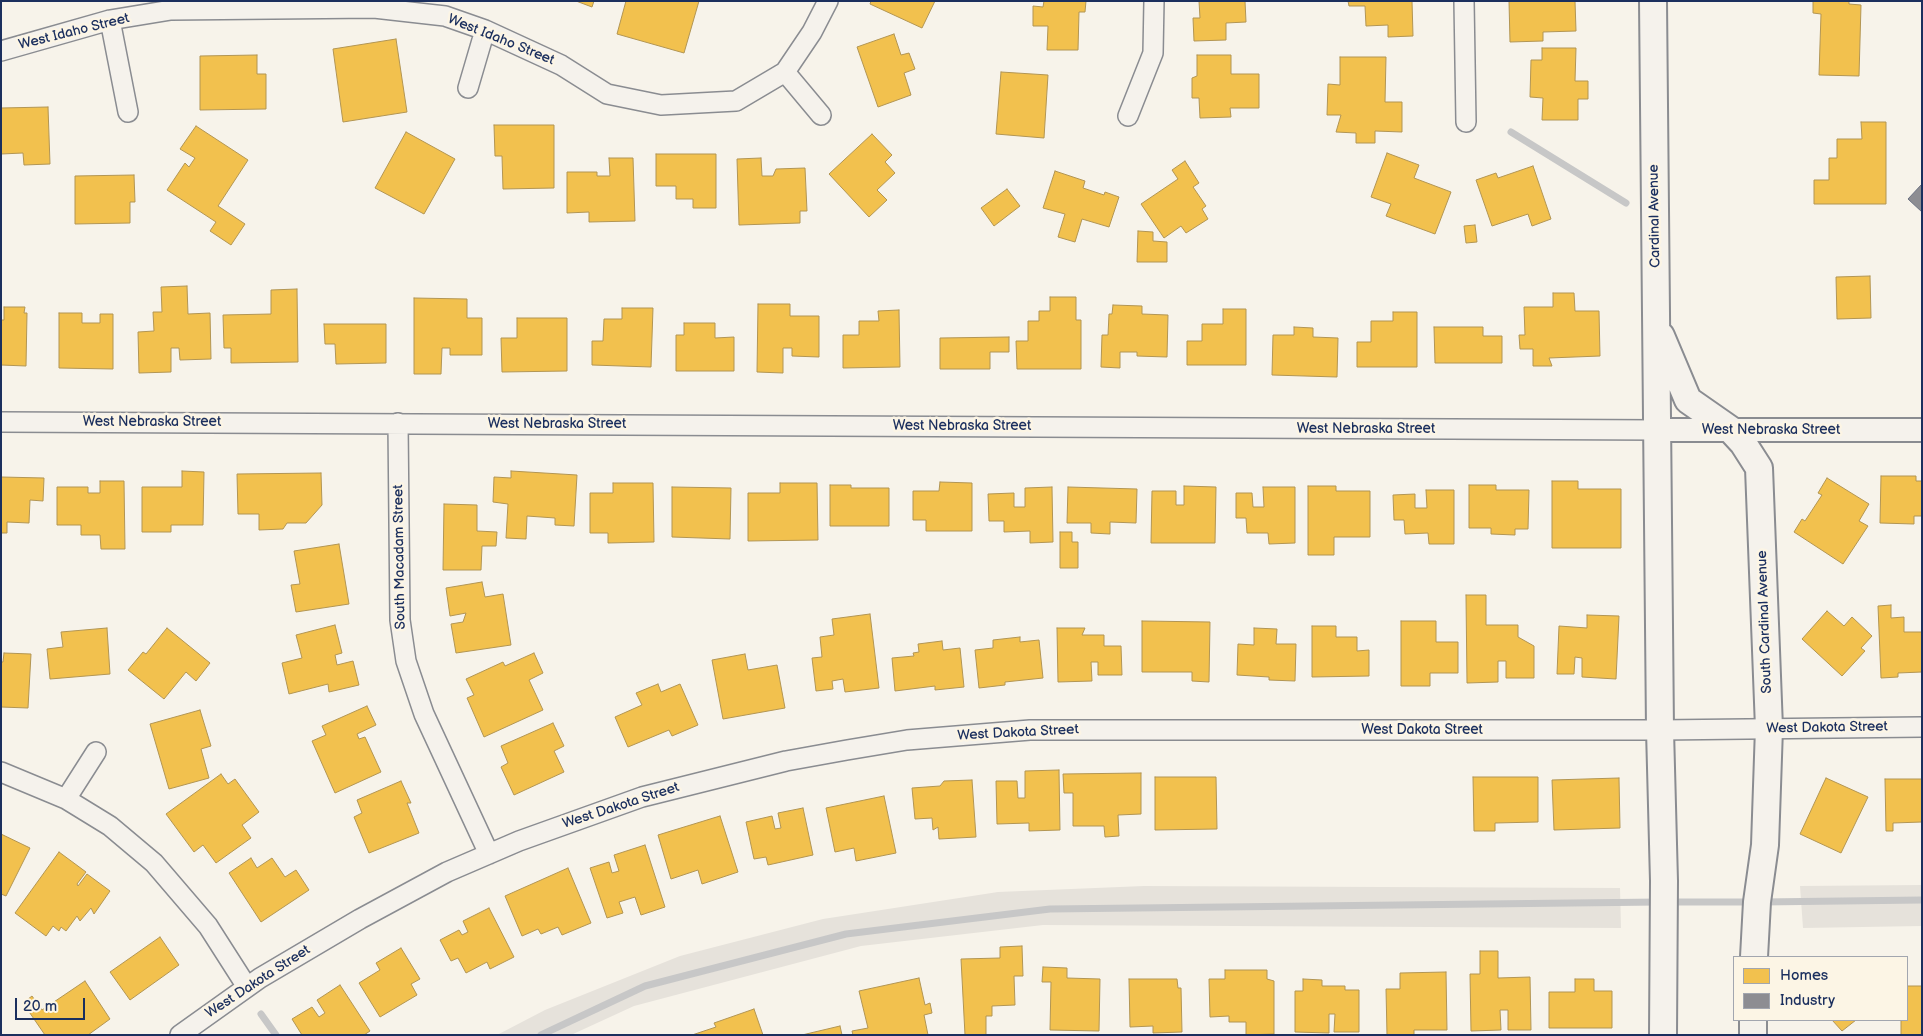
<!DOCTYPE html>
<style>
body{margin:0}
#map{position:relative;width:1923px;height:1036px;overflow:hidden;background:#f7f3ea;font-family:"Balsamiq Sans",sans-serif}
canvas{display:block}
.frame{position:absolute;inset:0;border:2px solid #1b2f5e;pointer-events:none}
.legend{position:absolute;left:1733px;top:956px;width:175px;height:65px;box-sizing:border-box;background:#fcf5e5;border:1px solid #a2a6af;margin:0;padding:6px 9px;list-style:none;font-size:15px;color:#1b2f5e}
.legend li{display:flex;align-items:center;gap:10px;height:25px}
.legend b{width:25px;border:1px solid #a2a6af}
.scale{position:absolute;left:15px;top:998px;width:70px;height:22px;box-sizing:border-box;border:2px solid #1b2f5e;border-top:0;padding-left:6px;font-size:15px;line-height:18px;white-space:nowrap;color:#1b2f5e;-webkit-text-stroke:4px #fcf5e5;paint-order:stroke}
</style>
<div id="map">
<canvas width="1923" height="1036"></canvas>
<div class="frame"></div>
<ul class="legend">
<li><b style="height:14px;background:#f2c14e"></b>Homes</li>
<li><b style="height:14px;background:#8d8d92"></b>Industry</li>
</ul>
<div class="scale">20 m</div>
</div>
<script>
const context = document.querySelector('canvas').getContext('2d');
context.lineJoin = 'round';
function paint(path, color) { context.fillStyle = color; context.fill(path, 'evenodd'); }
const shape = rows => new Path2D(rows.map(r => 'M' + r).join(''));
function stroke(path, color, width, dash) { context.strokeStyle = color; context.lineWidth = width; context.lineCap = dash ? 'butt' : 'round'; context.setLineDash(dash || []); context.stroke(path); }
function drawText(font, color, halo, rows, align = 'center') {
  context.font = font + ' "Balsamiq Sans",sans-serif'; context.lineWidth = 5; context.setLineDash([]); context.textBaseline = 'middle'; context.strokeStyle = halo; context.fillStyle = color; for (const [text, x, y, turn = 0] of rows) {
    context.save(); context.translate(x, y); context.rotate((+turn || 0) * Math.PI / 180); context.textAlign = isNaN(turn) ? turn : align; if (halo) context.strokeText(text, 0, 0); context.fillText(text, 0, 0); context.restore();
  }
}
paint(shape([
 [1922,885,1922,926,1803,928,1800,886],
 [1144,886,1620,888,1621,928,1043,925,861,946,634,1006,571,1035,497,1035,545,1010,680,956,823,919,998,892]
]), '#e6e2db');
const homes = shape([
 [576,1,594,1,592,7,576,1],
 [626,1,699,1,684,53,617,34,626,1],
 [871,1,935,1,922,28,870,4,871,1],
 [1044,1,1086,1,1085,12,1079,12,1078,50,1047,50,1048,26,1033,26,1033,6,1043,7,1044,1],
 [1199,1,1245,1,1246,22,1226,23,1226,40,1194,41,1193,18,1200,18,1199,1],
 [1348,1,1412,1,1413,36,1388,37,1388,25,1366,26,1365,6,1349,6,1348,1],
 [1509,1,1575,1,1576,31,1543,32,1543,41,1510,42,1509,1],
 [1813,1,1849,1,1849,4,1861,5,1859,76,1819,75,1821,14,1813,13,1813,1],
 [894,34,901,55,909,53,915,69,904,73,911,95,878,107,857,47,894,34],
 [396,39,407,112,343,122,333,49,396,39],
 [1542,48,1576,48,1575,81,1588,81,1588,99,1578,99,1578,120,1542,120,1543,98,1530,97,1531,60,1542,60,1542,48],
 [257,55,257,74,266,74,266,109,200,110,200,56,257,55],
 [1197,55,1231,55,1231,74,1259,74,1259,108,1230,108,1231,117,1200,118,1199,98,1192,98,1192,78,1197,76,1197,55],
 [1340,57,1386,57,1385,102,1402,102,1402,132,1375,131,1375,143,1356,143,1356,133,1336,132,1341,115,1327,115,1328,84,1340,85,1340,57],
 [1001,72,1048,75,1044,138,996,134,1001,72],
 [48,107,50,164,24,165,23,153,1,154,1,108,48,107],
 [1861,122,1886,122,1886,204,1814,204,1814,180,1829,180,1829,158,1837,158,1837,139,1862,139,1861,122],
 [494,125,554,125,554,188,503,189,502,156,495,156,494,125],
 [196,126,248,160,218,206,245,224,231,245,210,231,216,222,167,190,185,163,189,167,195,158,180,149,196,126],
 [406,132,455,159,424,214,375,188,406,132],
 [872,134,892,155,885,162,895,173,877,190,887,200,869,217,829,174,872,134],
 [1387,153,1419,165,1414,178,1451,192,1435,234,1386,216,1391,204,1371,197,1387,153],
 [656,154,716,154,716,208,693,208,693,199,676,199,676,186,656,186,656,154],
 [609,158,633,158,635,221,589,222,589,212,567,213,567,172,597,172,597,176,610,176,609,158],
 [761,158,762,176,773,176,776,169,805,168,807,211,800,211,800,223,739,225,737,159,761,158],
 [1185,161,1199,183,1193,187,1206,206,1202,209,1208,219,1186,233,1181,226,1164,238,1141,204,1178,179,1172,170,1185,161],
 [1533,166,1551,219,1532,226,1528,214,1492,226,1476,180,1496,173,1498,178,1533,166],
 [1055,171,1085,181,1083,188,1104,195,1105,192,1119,197,1109,227,1082,219,1075,242,1058,237,1065,214,1043,208,1055,171],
 [134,175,135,202,130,202,130,223,75,224,75,176,134,175],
 [1007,189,1020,206,994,226,981,208,1007,189],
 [1475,225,1477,242,1466,243,1464,226,1475,225],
 [1138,231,1153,232,1153,241,1167,242,1167,262,1137,262,1138,231],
 [1870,276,1871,318,1837,319,1836,277,1870,276],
 [187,286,188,314,210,313,211,359,180,360,179,348,171,348,171,372,139,373,138,332,154,331,153,312,162,312,161,287,187,286],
 [297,289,298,362,231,363,231,348,224,348,223,315,271,314,271,290,297,289],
 [1553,293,1574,293,1575,311,1599,311,1600,356,1549,358,1552,366,1533,366,1533,349,1520,349,1519,335,1525,335,1524,307,1553,307,1553,293],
 [1050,297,1076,297,1076,320,1081,320,1081,369,1017,369,1016,341,1028,341,1028,321,1039,321,1039,311,1050,311,1050,297],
 [414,298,467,299,467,318,482,318,482,355,450,355,450,348,442,348,441,374,414,374,414,298],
 [758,304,790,304,790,316,819,316,819,357,792,356,792,348,783,348,783,373,757,372,758,304],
 [1113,305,1142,306,1142,314,1168,315,1167,357,1137,356,1137,352,1120,352,1120,368,1101,367,1102,335,1108,335,1109,314,1112,314,1113,305],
 [4,307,25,307,24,313,27,313,26,366,1,365,1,320,4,320,4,307],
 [622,308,653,308,651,367,592,365,592,341,603,341,604,319,622,319,622,308],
 [1223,309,1246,309,1246,365,1187,365,1187,341,1202,341,1202,324,1223,324,1223,309],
 [899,310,900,367,843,368,843,335,859,335,859,321,879,321,878,311,899,310],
 [1393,312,1417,312,1417,367,1357,367,1357,342,1371,342,1371,321,1393,321,1393,312],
 [59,313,82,313,82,323,100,323,100,314,113,314,113,369,59,368,59,313],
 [517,318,567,318,567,371,502,372,501,338,517,338,517,318],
 [684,323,715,323,715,338,734,337,734,371,676,371,676,335,684,335,684,323],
 [324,324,386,324,386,363,336,364,335,344,325,344,324,324],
 [1294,327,1313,328,1313,337,1338,338,1337,377,1272,375,1273,335,1294,335,1294,327],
 [1434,327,1483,327,1483,336,1502,336,1502,363,1435,363,1434,327],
 [1009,337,1009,352,990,352,990,369,940,369,940,338,1009,337],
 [182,471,204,472,203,525,171,525,171,532,142,532,142,487,182,487,182,471],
 [511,471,577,475,574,526,555,525,555,518,527,516,526,539,506,538,508,504,493,502,494,477,511,478,511,471],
 [321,473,322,505,306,523,287,523,283,529,259,530,259,514,238,514,237,474,321,473],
 [1881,476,1916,476,1916,481,1922,481,1922,516,1914,516,1914,524,1880,523,1881,476],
 [1,477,44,478,43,501,30,500,29,523,7,522,7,533,1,533,1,477],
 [1827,478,1869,504,1859,521,1868,526,1843,564,1794,532,1802,519,1805,521,1822,495,1818,493,1827,478],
 [100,481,124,481,125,549,101,549,100,535,81,535,81,525,57,525,57,487,88,487,88,493,100,493,100,481],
 [1552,481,1578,481,1578,489,1621,489,1621,548,1552,548,1552,481],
 [940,482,972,483,972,531,926,531,926,520,913,520,913,491,939,491,940,482],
 [613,483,653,483,654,542,608,543,608,533,590,533,590,493,613,493,613,483],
 [780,483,817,483,818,540,748,541,748,493,780,493,780,483],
 [830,485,851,485,851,488,889,488,889,526,830,526,830,485],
 [1469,485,1496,485,1496,490,1529,490,1528,529,1515,529,1515,535,1491,534,1491,528,1469,528,1469,485],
 [1184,486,1216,487,1215,543,1151,543,1152,491,1176,491,1176,505,1184,505,1184,486],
 [1308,486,1336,486,1336,491,1370,491,1370,537,1334,537,1334,555,1308,555,1308,486],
 [672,487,731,488,730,539,672,537,672,487],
 [1052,487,1053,542,1030,543,1030,531,1004,532,1004,521,989,521,988,494,1014,493,1014,507,1025,507,1025,488,1052,487],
 [1068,487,1137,489,1136,523,1110,522,1110,534,1091,533,1091,523,1067,523,1068,487],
 [1263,487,1295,487,1295,543,1269,544,1268,533,1247,533,1246,518,1236,518,1236,493,1252,493,1253,507,1264,507,1263,487],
 [1426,490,1454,490,1454,544,1429,544,1428,533,1405,534,1404,520,1394,520,1393,495,1415,494,1415,508,1427,508,1426,490],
 [444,504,477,505,477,531,497,532,496,546,482,546,481,570,443,570,444,504],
 [1060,532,1072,532,1072,542,1078,542,1078,568,1060,568,1060,532],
 [339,544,349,604,296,612,291,585,300,584,294,551,339,544],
 [482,582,485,597,503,594,511,645,456,653,451,624,463,622,466,613,450,616,446,588,482,582],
 [1466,595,1486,595,1486,625,1518,625,1518,637,1534,646,1534,678,1506,678,1506,661,1498,661,1498,682,1467,683,1466,595],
 [1891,605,1891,618,1904,617,1904,632,1922,632,1922,672,1898,673,1898,677,1881,678,1878,606,1891,605],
 [1827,611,1844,626,1852,617,1872,636,1861,648,1865,651,1842,676,1802,639,1827,611],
 [870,614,879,688,845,692,843,679,832,681,833,689,816,691,812,658,822,657,820,637,834,635,832,619,870,614],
 [1587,615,1619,616,1616,679,1582,677,1582,658,1575,657,1574,674,1557,674,1559,626,1587,628,1587,615],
 [1142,621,1210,622,1209,682,1192,681,1192,672,1142,672,1142,621],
 [1401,621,1436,621,1436,642,1458,642,1458,673,1430,673,1430,686,1401,686,1401,621],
 [335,625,342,653,335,655,337,665,353,661,359,685,329,692,328,684,289,694,282,663,302,658,296,635,335,625],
 [1312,626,1336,626,1336,637,1357,637,1357,651,1369,650,1369,676,1312,677,1312,626],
 [107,628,110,674,50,679,47,649,63,647,61,632,107,628],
 [167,628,210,663,196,681,186,672,164,699,128,670,143,652,146,654,167,628],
 [1057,628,1085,628,1082,635,1104,635,1104,646,1121,646,1122,675,1098,675,1098,662,1091,662,1092,681,1058,682,1057,628],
 [1254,628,1277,629,1276,644,1296,644,1295,681,1269,680,1269,677,1237,675,1238,644,1254,645,1254,628],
 [1020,637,1020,642,1039,640,1043,678,1005,682,1005,685,979,688,975,650,993,648,993,640,1020,637],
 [942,641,943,650,960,648,964,687,935,690,935,686,895,691,892,658,914,656,913,653,919,652,918,644,942,641],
 [4,653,31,654,28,708,1,707,1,662,3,662,4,653],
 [534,653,543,673,529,680,543,710,484,737,467,698,474,695,466,679,503,662,505,666,534,653],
 [745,654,748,670,777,665,785,708,723,719,712,660,745,654],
 [658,684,661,692,680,684,698,725,672,736,669,730,628,747,615,717,642,705,636,693,658,684],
 [367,706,376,725,357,734,359,739,365,737,381,772,335,793,312,741,326,735,322,726,367,706],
 [200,710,211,746,201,749,209,778,169,789,150,724,200,710],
 [553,723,564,746,554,751,564,772,514,795,501,767,508,763,501,746,553,723],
 [1059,770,1060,830,1029,831,1029,823,997,824,996,781,1017,781,1018,798,1025,798,1025,771,1059,770],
 [1141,773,1141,814,1118,815,1119,836,1105,837,1104,826,1073,826,1073,793,1064,793,1063,774,1141,773],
 [221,774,228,784,235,779,259,812,242,825,251,838,216,863,203,845,194,852,166,814,221,774],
 [1155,777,1216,777,1217,829,1155,830,1155,777],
 [1473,777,1538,777,1538,822,1495,823,1495,831,1474,831,1473,777],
 [1619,778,1620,828,1554,830,1552,780,1619,778],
 [1826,778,1868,797,1841,853,1800,834,1826,778],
 [1885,779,1922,779,1922,822,1893,823,1893,831,1886,831,1885,779],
 [972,780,976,837,939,839,938,827,933,830,932,818,915,819,912,788,940,786,944,781,972,780],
 [401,781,411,803,407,803,419,833,369,853,354,817,362,813,357,800,401,781],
 [884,796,896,853,856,861,854,848,835,852,826,808,884,796],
 [803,808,813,855,768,865,766,857,754,859,746,822,772,816,775,829,781,828,778,813,803,808],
 [720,816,738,872,702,884,698,870,671,879,658,835,720,816],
 [1,834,30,848,6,896,1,894,1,834],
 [645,845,665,907,641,915,635,897,619,902,623,913,607,918,590,868,609,862,612,873,619,871,614,855,645,845],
 [59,852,86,872,77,884,78,886,87,874,110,891,94,914,91,908,80,921,77,916,66,931,61,927,59,931,53,926,46,936,15,913,59,852],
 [251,858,257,868,272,858,285,877,296,870,309,890,261,922,229,873,251,858],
 [568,868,591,923,562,935,558,927,541,934,538,929,522,936,505,896,568,868],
 [489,908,514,957,490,969,487,962,466,973,458,958,451,961,440,940,459,930,462,935,468,932,463,921,489,908],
 [160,937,179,965,130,1000,110,972,160,937],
 [1022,946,1023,976,1014,976,1015,1005,992,1006,992,1016,986,1016,986,1035,965,1035,961,959,1000,958,1000,947,1022,946],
 [401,948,420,979,411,984,417,995,380,1017,359,983,380,970,376,963,401,948],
 [1480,951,1498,951,1498,978,1530,977,1531,1030,1508,1030,1508,1010,1500,1010,1501,1030,1471,1031,1470,974,1480,974,1480,951],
 [1043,967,1067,968,1067,978,1100,979,1099,1031,1050,1030,1051,982,1042,982,1043,967],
 [1225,970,1267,970,1267,979,1274,981,1274,1034,1246,1035,1246,1022,1229,1022,1229,1016,1210,1017,1209,979,1225,979,1225,970],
 [1446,972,1447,1030,1414,1030,1414,1035,1387,1035,1386,989,1400,989,1400,973,1446,972],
 [919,978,925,1005,930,1003,932,1013,924,1015,928,1035,853,1035,852,1031,868,1028,859,991,919,978],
 [1129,979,1177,979,1178,988,1181,988,1182,1032,1153,1033,1153,1026,1130,1027,1129,979],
 [1303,979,1322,980,1322,986,1345,986,1345,990,1359,990,1359,1032,1334,1032,1335,1014,1329,1014,1329,1033,1295,1032,1295,991,1303,991,1303,979],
 [1575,979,1594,979,1594,991,1612,991,1612,1028,1549,1028,1549,992,1575,992,1575,979],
 [85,981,110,1019,88,1035,45,1035,23,1003,32,996,42,1010,85,981],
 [340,985,370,1031,364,1035,302,1035,292,1019,312,1007,319,1017,325,1013,317,1000,340,985],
 [1907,986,1922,986,1922,1035,1901,1035,1901,1020,1907,1020,1907,986],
 [754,1009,763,1035,692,1035,716,1027,714,1023,754,1009],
 [1832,1020,1856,1020,1842,1031,1832,1020],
 [840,1026,842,1035,802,1035,840,1026]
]);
paint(homes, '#f2c14e');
stroke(homes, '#b29553', 1);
const industry = shape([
 [1922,184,1922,212,1908,199,1922,184]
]);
paint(industry, '#8d8d92');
stroke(industry, '#6b7182', 1);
stroke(shape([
 [1511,132,1626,203],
 [1670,902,1751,902],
 [1762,902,1922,900],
 [261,1014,276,1035],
 [541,1035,645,986,846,934,1050,909,1659,902]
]), '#c7c7c7', 7);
const minor = shape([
 [1464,1,1466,122],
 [110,20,128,112],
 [1,51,110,20,171,10,374,8,445,16,485,30,561,65,607,94,661,105,736,101,785,72,812,32,828,1],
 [785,72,821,115],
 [468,88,485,30],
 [1128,116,1153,53,1154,1],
 [1,422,1658,430],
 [398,423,400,620,406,661,424,714,489,854],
 [1,772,66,799,110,826,154,863,208,926,247,987],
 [66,799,96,752],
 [180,1035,260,978,360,919,447,872,519,841,642,797,786,761,847,750,907,740,1030,730,1660,730,1922,727]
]);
const tertiary = shape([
 [1658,430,1922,430]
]);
const secondary = shape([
 [1653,1,1660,730,1664,881,1663,1035],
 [1661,336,1688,400,1731,430,1743,443,1759,468,1769,728,1765,845,1757,902,1754,957],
 [1753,1035,1753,1020]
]);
stroke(minor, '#8a8c91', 22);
stroke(tertiary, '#8a8c91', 26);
stroke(secondary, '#8a8c91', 30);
stroke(minor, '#f5f2ec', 19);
stroke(tertiary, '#f5f2ec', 22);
stroke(secondary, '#f5f2ec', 26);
drawText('14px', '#1b2f5e', '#fcf5e5', [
 ["West Idaho Street",74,32,-14],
 ["West Idaho Street",501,40,22],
 ["Cardinal Avenue",1655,216,-91],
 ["West Nebraska Street",152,422],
 ["West Nebraska Street",557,424],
 ["West Nebraska Street",962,426],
 ["West Nebraska Street",1366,429],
 ["West Nebraska Street",1771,430],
 ["South Macadam Street",400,557,-91],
 ["South Cardinal Avenue",1765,622,-92],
 ["West Dakota Street",1827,728,-1],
 ["West Dakota Street",1422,730],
 ["West Dakota Street",1018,733,-3],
 ["West Dakota Street",621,806,-18],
 ["West Dakota Street",258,982,-33]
]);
</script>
